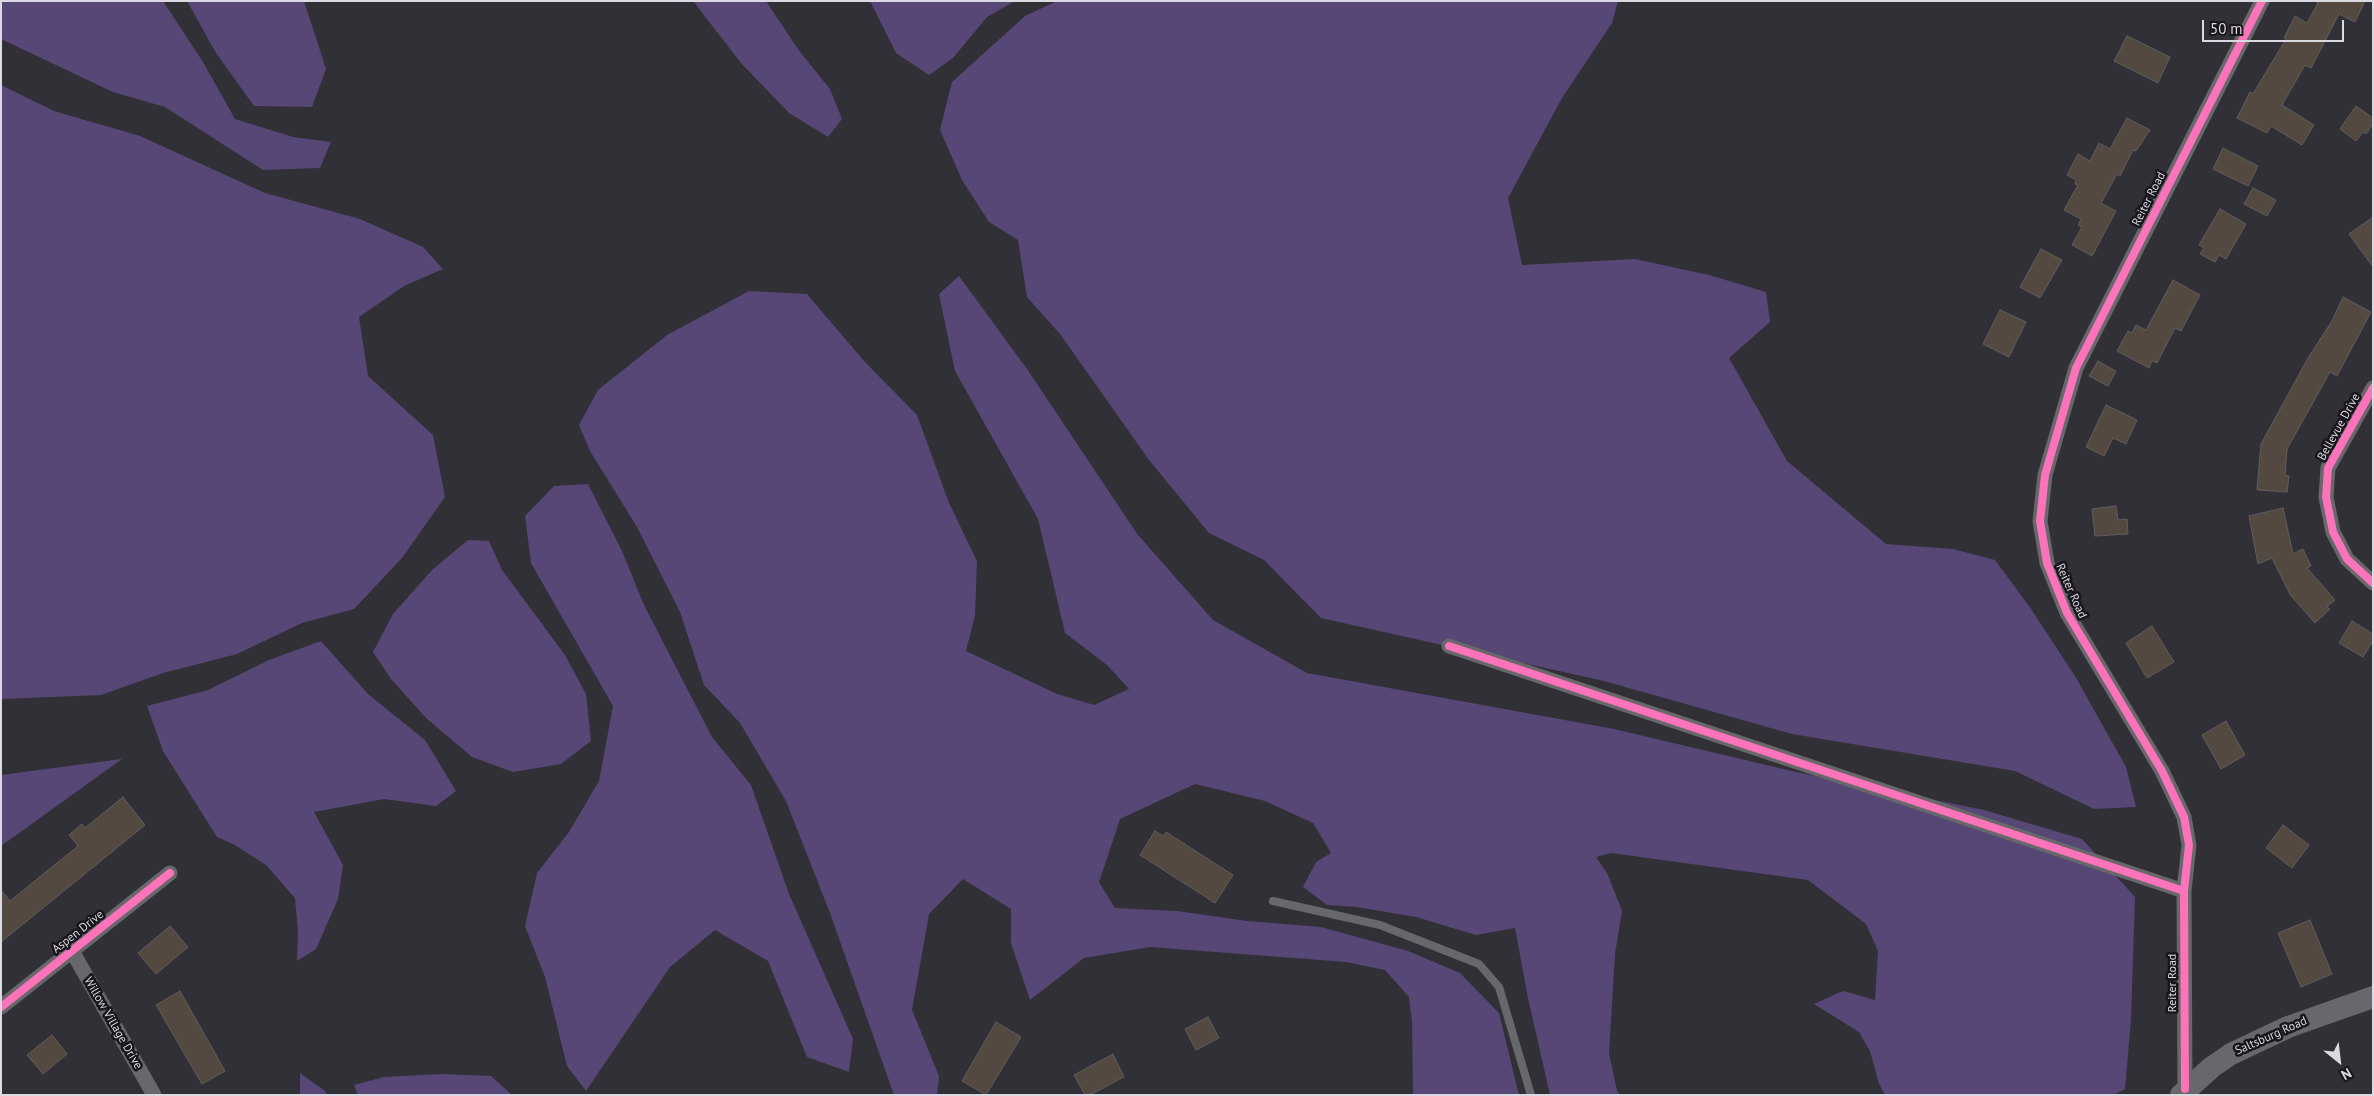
<!DOCTYPE html>
<style>
body{margin:0}
#map{position:relative;width:2374px;height:1096px;overflow:hidden;background:#313036;font-family:"PT Sans",sans-serif}
canvas{display:block}
.frame{position:absolute;inset:0;border:2px solid #dbd9e1;pointer-events:none}
.north{position:absolute;left:2314px;top:1036px;width:50px;height:50px;-webkit-text-stroke:4px #18161c;paint-order:stroke;rotate:151deg;font-size:14px;font-weight:700;line-height:20px;text-align:center;color:#dbd9e1}
.north::after{content:'';display:block;margin:auto;width:18px;height:22px;background:#dbd9e1;clip-path:polygon(50% 0,100% 100%,50% 72%,0 100%)}
.scale{position:absolute;left:2202px;top:20px;width:142px;height:22px;box-sizing:border-box;border:2px solid #dbd9e1;border-top:0;padding-left:6px;font-size:15px;line-height:18px;white-space:nowrap;color:#dbd9e1;-webkit-text-stroke:4px #18161c;paint-order:stroke}
</style>
<div id="map">
<canvas width="2374" height="1096"></canvas>
<div class="frame"></div>
<div class="north">N</div>
<div class="scale">50 m</div>
</div>
<script>
const context = document.querySelector('canvas').getContext('2d');
context.lineJoin = 'round';
function paint(path, color) { context.fillStyle = color; context.fill(path, 'evenodd'); }
const shape = rows => new Path2D(rows.map(r => 'M' + r).join(''));
function stroke(path, color, width, dash) { context.strokeStyle = color; context.lineWidth = width; context.lineCap = dash ? 'butt' : 'round'; context.setLineDash(dash || []); context.stroke(path); }
function drawText(font, color, halo, rows, align = 'center') {
  context.font = font + ' "PT Sans",sans-serif'; context.lineWidth = 5; context.setLineDash([]); context.textBaseline = 'middle'; context.strokeStyle = halo; context.fillStyle = color; for (const [text, x, y, turn = 0] of rows) {
    context.save(); context.translate(x, y); context.rotate((+turn || 0) * Math.PI / 180); context.textAlign = isNaN(turn) ? turn : align; if (halo) context.strokeText(text, 0, 0); context.fillText(text, 0, 0); context.restore();
  }
}
paint(shape([
 [1,1,163,1,203,62,235,119,293,137,331,142,320,168,263,170,165,107,113,92,1,39],
 [187,1,304,1,326,69,312,107,254,106,216,53],
 [693,1,766,1,800,52,830,89,842,119,828,137,789,113,741,63],
 [870,1,1015,1,987,17,953,58,929,75,896,53],
 [1057,1,1618,1,1612,23,1562,98,1508,198,1522,265,1635,259,1709,275,1766,292,1770,322,1729,358,1787,461,1886,544,1953,549,1995,560,2029,606,2075,676,2126,767,2136,807,2094,809,2015,771,1792,734,1604,681,1321,618,1264,560,1209,533,1149,460,1060,334,1027,297,1018,240,989,222,962,180,940,130,952,82,1025,16],
 [1,85,54,111,140,136,265,193,360,219,423,247,443,269,404,286,359,317,368,376,433,435,445,497,402,558,354,609,302,623,237,654,163,673,101,695,1,699],
 [959,276,1027,369,1138,535,1213,620,1307,673,1614,729,1796,772,1984,810,2082,839,2135,897,2131,1019,2125,1089,2114,1095,1885,1095,1879,1084,1870,1051,1859,1032,1814,1004,1843,991,1875,1000,1878,951,1866,924,1808,880,1611,853,1596,857,1607,873,1622,911,1615,954,1609,1053,1617,1091,1620,1095,1550,1095,1528,998,1515,928,1476,935,1416,917,1357,907,1327,905,1303,887,1316,862,1331,853,1313,823,1265,801,1195,784,1120,819,1099,882,1115,908,1177,911,1247,921,1321,927,1408,951,1460,973,1499,1013,1519,1095,1413,1095,1412,1022,1409,997,1385,970,1346,962,1150,947,1084,958,1030,1000,1011,943,1011,909,963,879,929,914,912,1010,939,1076,937,1095,894,1095,830,913,786,801,740,723,704,685,680,612,637,527,590,451,579,425,598,390,667,335,749,291,807,294,864,361,917,415,949,503,977,561,975,615,966,651,1057,694,1094,705,1129,689,1107,665,1065,633,1038,519,955,371,939,294],
 [588,484,622,551,644,605,712,737,751,785,789,894,853,1039,849,1072,807,1057,768,961,715,930,670,967,586,1091,567,1066,545,977,525,926,537,873,569,832,599,781,613,706,531,563,525,516,554,486],
 [468,540,489,541,502,570,565,655,586,694,591,741,561,764,513,772,472,757,426,718,391,679,373,652,393,614,432,570],
 [321,641,368,694,425,740,456,791,436,806,384,799,314,812,343,865,338,899,316,949,297,961,298,932,295,898,266,865,235,845,217,837,163,751,147,706,208,690,269,660],
 [122,759,1,846,1,775],
 [300,1073,325,1091,327,1095,300,1095],
 [441,1074,491,1076,512,1095,358,1095,354,1085,384,1077]
]), '#564776');
const building = shape([
 [2315,1,2365,1,2355,22,2339,14,2311,68,2305,65,2282,105,2314,125,2302,145,2271,126,2267,133,2237,118,2250,92,2253,94,2286,39,2284,38,2295,16,2307,23,2318,3,2315,1],
 [2127,36,2170,57,2158,83,2114,61,2127,36],
 [2356,106,2373,118,2373,124,2366,134,2363,132,2356,141,2340,129,2356,106],
 [2127,118,2150,130,2136,151,2133,150,2120,176,2117,174,2101,203,2116,211,2092,256,2072,245,2082,227,2078,225,2081,219,2064,210,2078,185,2075,184,2076,180,2067,175,2078,154,2090,161,2099,143,2110,149,2127,118],
 [2223,148,2258,166,2248,186,2213,169,2223,148],
 [2253,188,2276,200,2267,216,2244,204,2253,188],
 [2220,209,2246,224,2226,259,2219,255,2215,262,2200,254,2204,248,2199,245,2220,209],
 [2373,217,2373,267,2349,234,2373,217],
 [2041,249,2062,260,2040,298,2020,287,2041,249],
 [2173,280,2200,295,2181,331,2175,328,2157,363,2152,361,2149,368,2117,351,2128,331,2132,333,2136,325,2146,330,2173,280],
 [2343,297,2371,312,2337,376,2330,372,2287,449,2285,475,2289,476,2287,492,2257,490,2261,444,2308,358,2332,321,2343,297],
 [2000,310,2026,322,2009,357,1983,344,2000,310],
 [2098,361,2116,371,2108,386,2089,376,2098,361],
 [2106,405,2137,420,2126,444,2113,438,2104,456,2086,447,2106,405],
 [2116,506,2118,520,2127,519,2128,534,2095,536,2092,509,2116,506],
 [2283,508,2293,554,2303,549,2311,566,2307,568,2335,600,2327,607,2330,609,2315,623,2291,596,2272,558,2258,564,2249,516,2283,508],
 [2352,621,2373,634,2373,641,2363,657,2339,643,2352,621],
 [2152,626,2174,662,2147,678,2126,643,2152,626],
 [2226,721,2245,755,2221,769,2202,735,2226,721],
 [123,797,145,825,1,942,1,890,10,901,78,846,69,835,82,824,85,828,123,797],
 [2283,825,2309,845,2292,868,2266,848,2283,825],
 [1155,831,1163,836,1166,832,1233,875,1215,903,1140,855,1155,831],
 [2310,920,2332,974,2301,987,2278,933,2310,920],
 [170,926,188,947,156,974,138,953,170,926],
 [180,991,225,1071,202,1084,156,1005,180,991],
 [1208,1017,1219,1038,1196,1050,1185,1029,1208,1017],
 [996,1022,1021,1037,986,1095,962,1081,996,1022],
 [52,1035,67,1054,43,1074,27,1055,52,1035],
 [1113,1054,1124,1077,1090,1095,1085,1095,1074,1075,1113,1054]
]);
paint(building, '#534941');
stroke(building, '#605d5e', 1);
stroke(shape([
 [1273,901,1380,925,1479,964,1499,987,1531,1095]
]), '#68676c', 8);
stroke(shape([
 [2373,388,2328,468,2326,497,2333,532,2347,559,2373,583],
 [1449,646,2184,891],
 [72,951,154,1095],
 [1,1007,170,873],
 [2185,1089,2184,891,2189,845,2184,817,2162,771,2067,613,2047,563,2040,521,2045,475,2076,368,2262,1]
]), '#68676c', 15);
stroke(shape([
 [2181,1095,2212,1067,2231,1054,2288,1027,2373,997]
]), '#68676c', 22);
stroke(shape([
 [2373,388,2328,468,2326,497,2333,532,2347,559,2373,583],
 [1449,646,2184,891],
 [1,1007,170,873],
 [2185,1089,2184,891,2189,845,2184,817,2162,771,2067,613,2047,563,2040,521,2045,475,2076,368,2262,1]
]), '#fb73b8', 8);
drawText('12px', '#dbd9e1', '#18161c', [
 ["Reiter Road",2149,199,-63],
 ["Bellevue Drive",2339,427,-61],
 ["Reiter Road",2071,591,66],
 ["Aspen Drive",78,932,-38],
 ["Reiter Road",2173,983,-90],
 ["Willow Village Drive",113,1023,60],
 ["Saltsburg Road",2271,1036,-24]
]);
</script>
